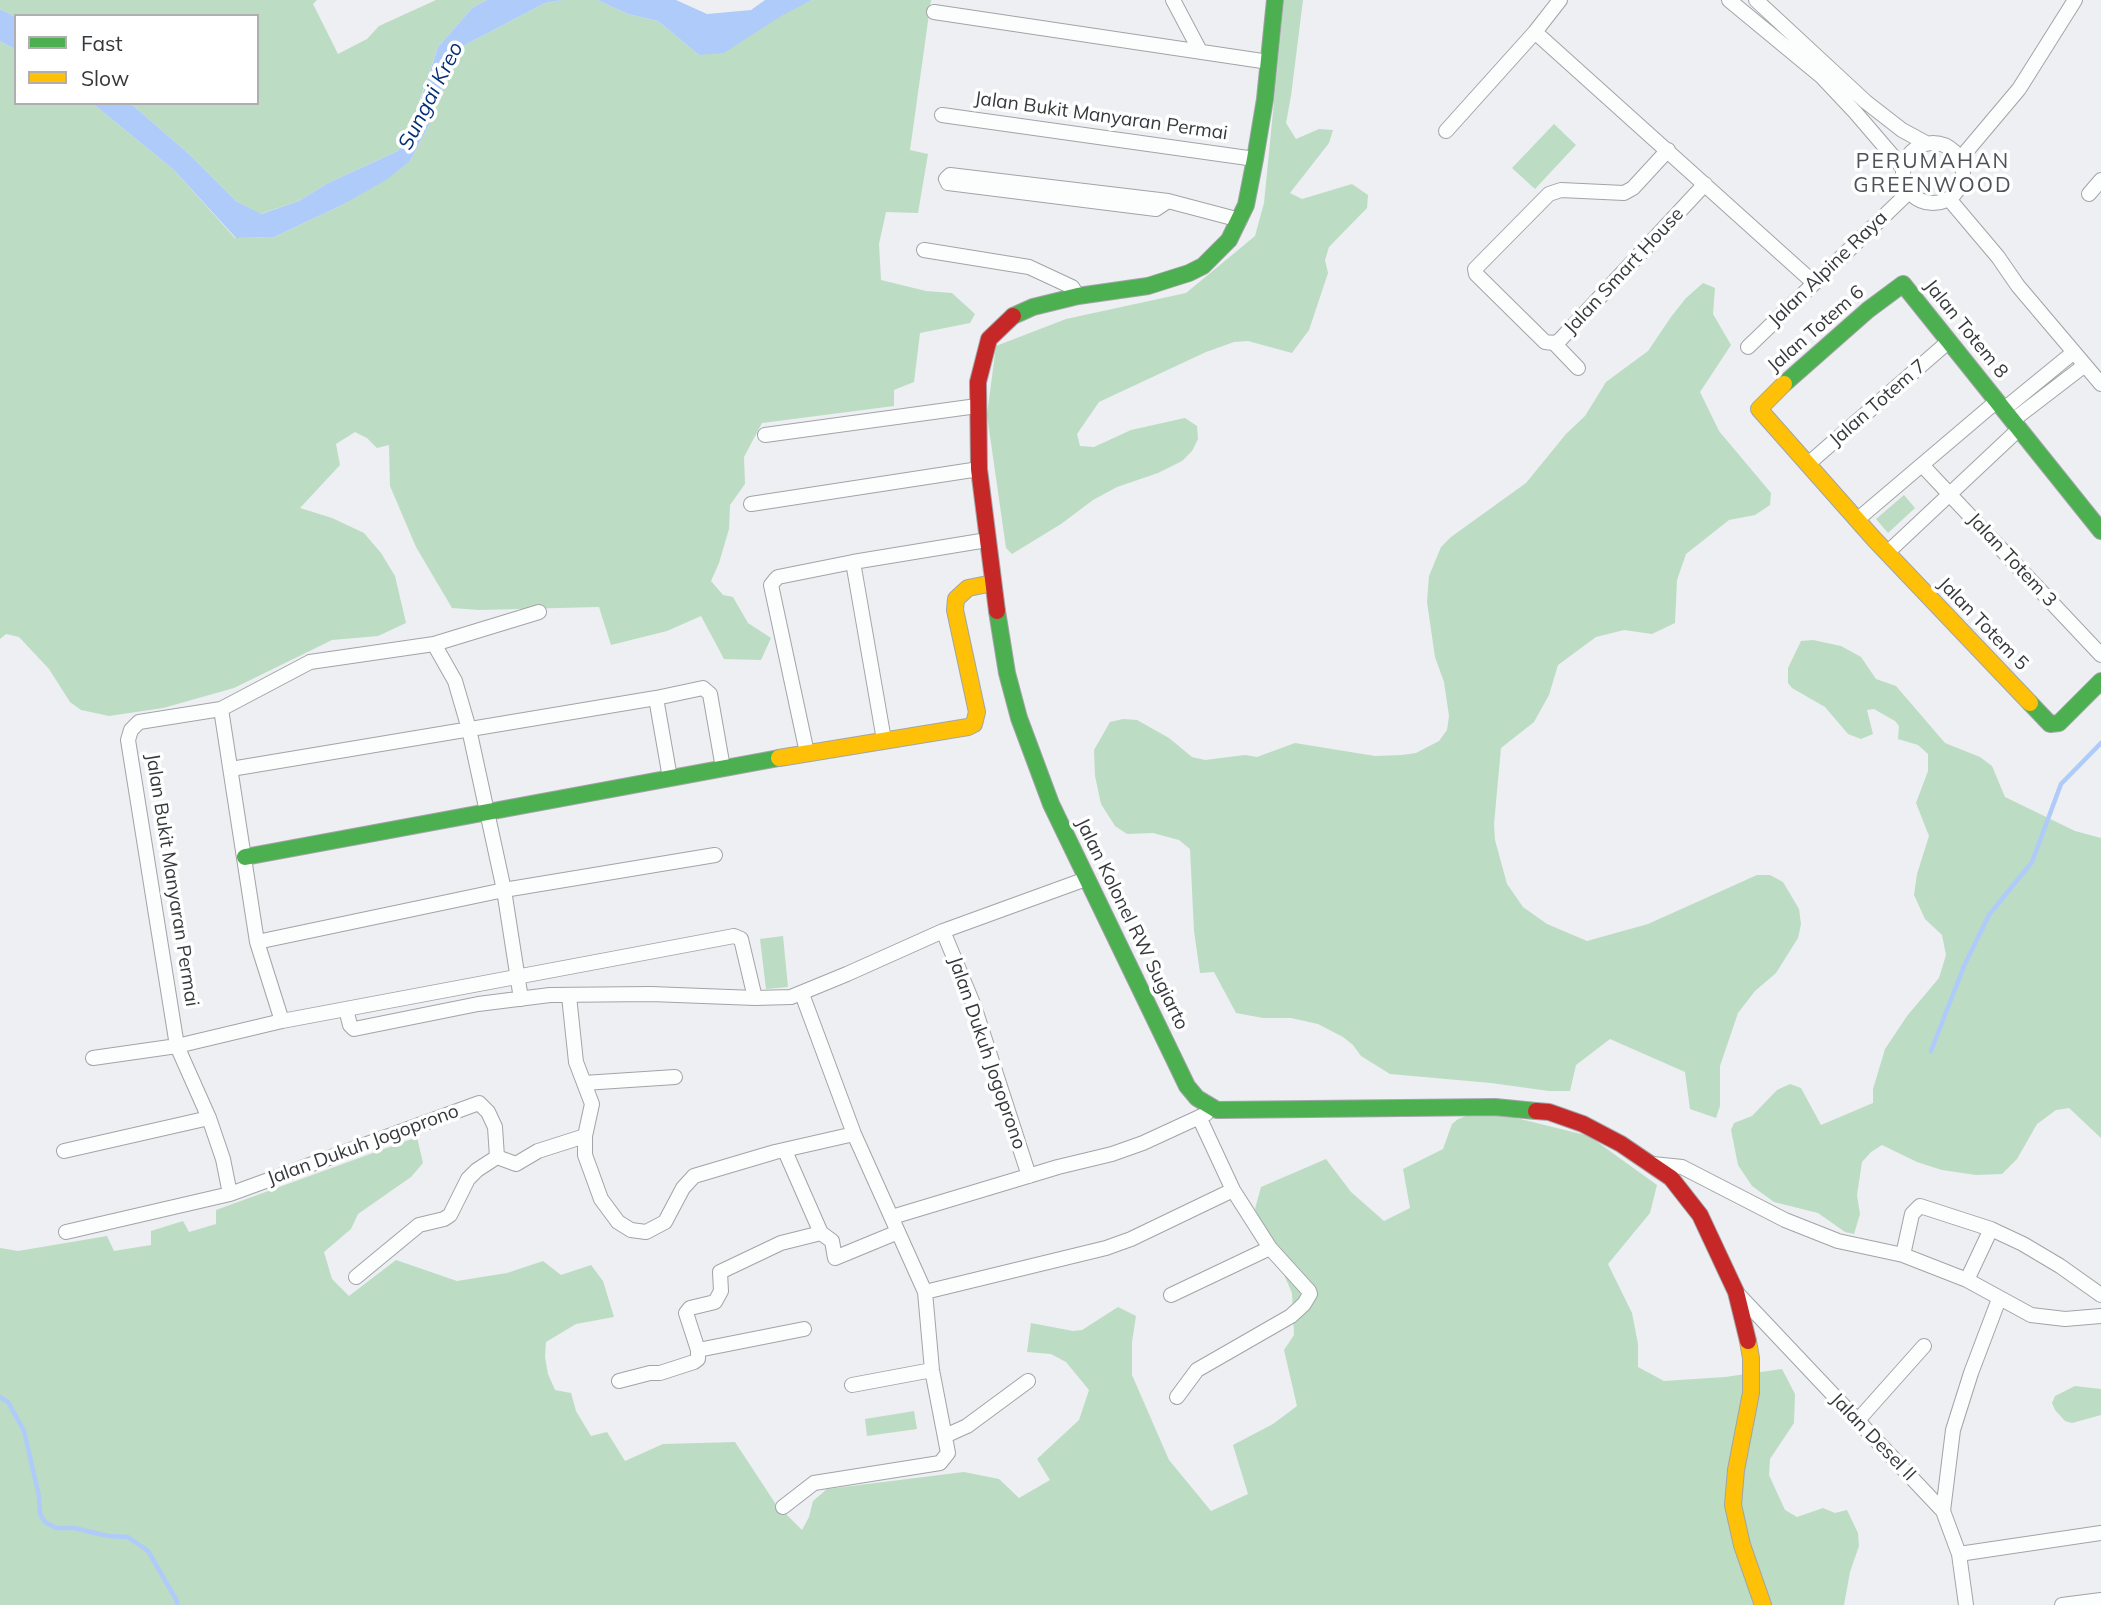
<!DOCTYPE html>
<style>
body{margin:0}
#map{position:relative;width:2101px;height:1605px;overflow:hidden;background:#edeff3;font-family:Mulish,sans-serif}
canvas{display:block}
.legend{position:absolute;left:14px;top:14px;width:245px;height:91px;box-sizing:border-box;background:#fff;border:2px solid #afafb1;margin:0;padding:9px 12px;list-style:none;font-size:21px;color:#36383b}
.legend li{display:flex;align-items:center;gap:14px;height:35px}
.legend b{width:35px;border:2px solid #afafb1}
</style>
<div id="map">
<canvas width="2101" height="1605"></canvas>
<ul class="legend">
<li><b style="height:9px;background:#4caf50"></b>Fast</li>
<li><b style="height:9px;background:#ffc107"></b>Slow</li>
</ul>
</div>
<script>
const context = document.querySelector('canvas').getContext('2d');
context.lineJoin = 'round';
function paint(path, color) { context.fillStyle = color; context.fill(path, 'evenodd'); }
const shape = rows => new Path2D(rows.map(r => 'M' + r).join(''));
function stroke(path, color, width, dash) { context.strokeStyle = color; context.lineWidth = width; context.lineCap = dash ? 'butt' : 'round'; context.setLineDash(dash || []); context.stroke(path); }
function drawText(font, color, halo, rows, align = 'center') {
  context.font = font + ' Mulish,sans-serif'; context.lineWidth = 7; context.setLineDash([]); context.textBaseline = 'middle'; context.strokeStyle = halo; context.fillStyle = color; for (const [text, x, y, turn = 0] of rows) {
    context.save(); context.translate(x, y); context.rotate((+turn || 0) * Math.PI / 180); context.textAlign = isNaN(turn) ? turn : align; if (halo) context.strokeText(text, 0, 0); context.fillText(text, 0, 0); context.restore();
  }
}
paint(shape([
 [0,0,317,0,313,4,338,54,367,39,379,26,436,0,487,0,472,8,438,47,414,117,398,151,328,183,299,201,260,214,236,201,188,153,130,103,257,103,257,16,16,17,0,9],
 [563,0,597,0,628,14,658,21,699,55,812,0,931,0,910,150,928,154,918,213,886,212,879,244,881,280,926,291,952,293,975,314,970,323,920,333,914,382,894,390,894,406,762,423,744,457,745,484,730,505,729,529,719,563,711,581,723,595,733,597,748,623,771,638,761,660,724,659,701,616,667,631,611,645,599,607,479,610,452,608,416,547,390,486,389,445,377,448,367,438,355,432,336,444,340,465,300,508,332,518,364,533,381,553,395,576,406,623,378,636,332,640,234,688,163,708,109,716,81,710,70,702,49,669,19,637,6,634,0,639,0,41,16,50,16,103,92,103,174,170,235,238,274,237,342,205,410,161,431,121,445,79,465,45,545,3],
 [1284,0,1303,0,1291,96,1286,123,1296,139,1319,129,1333,130,1329,143,1290,193,1302,199,1352,184,1368,195,1367,208,1329,247,1325,260,1328,273,1309,330,1292,353,1248,341,1234,342,1206,352,1099,402,1077,434,1080,446,1094,447,1131,430,1185,418,1197,426,1198,439,1192,451,1182,461,1158,473,1117,487,1093,500,1061,524,1012,554,1006,548,987,415,996,346,1066,319,1186,293,1255,236,1264,203],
 [1554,124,1576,145,1535,189,1512,168],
 [1703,283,1715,288,1713,314,1731,345,1700,392,1719,431,1771,493,1770,505,1755,515,1729,520,1686,554,1677,580,1675,623,1652,634,1624,630,1596,637,1558,665,1549,695,1534,722,1501,748,1494,824,1495,840,1507,884,1523,907,1547,924,1587,941,1648,924,1757,875,1770,875,1783,882,1799,909,1801,924,1798,938,1776,973,1755,991,1738,1013,1720,1066,1720,1106,1716,1118,1690,1109,1685,1072,1610,1039,1576,1065,1570,1091,1549,1091,1491,1083,1390,1074,1361,1056,1353,1045,1343,1037,1318,1024,1291,1018,1263,1018,1236,1013,1214,972,1200,973,1194,931,1190,849,1179,840,1153,833,1127,834,1115,826,1101,804,1095,776,1094,750,1110,722,1123,719,1137,720,1169,738,1192,757,1205,760,1245,755,1257,757,1295,743,1375,756,1402,755,1416,753,1439,741,1447,730,1449,716,1444,682,1435,657,1427,602,1429,576,1441,547,1451,537,1526,483,1566,434,1585,416,1606,382,1648,351,1671,317,1686,298],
 [1904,495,1915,508,1888,533,1876,519],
 [1813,640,1841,646,1861,657,1876,679,1896,686,1945,743,1980,757,1992,766,2005,797,2075,831,2101,838,2101,1138,2069,1108,2056,1110,2037,1124,2017,1159,2002,1174,1976,1175,1942,1170,1917,1162,1882,1145,1871,1152,1862,1162,1857,1195,1860,1214,1854,1234,1845,1232,1818,1213,1774,1202,1752,1186,1738,1165,1731,1130,1734,1123,1752,1116,1777,1090,1790,1084,1801,1088,1821,1125,1873,1103,1873,1089,1885,1049,1907,1016,1939,978,1946,955,1942,935,1925,919,1914,895,1917,874,1929,836,1916,803,1928,771,1928,754,1918,745,1898,739,1899,726,1895,721,1874,709,1867,710,1873,734,1861,739,1848,734,1825,707,1792,688,1788,683,1788,668,1801,641],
 [783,936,788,987,766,989,760,939],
 [1472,1114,1500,1114,1589,1136,1657,1185,1650,1213,1608,1264,1632,1313,1638,1344,1638,1367,1664,1381,1725,1377,1782,1369,1795,1394,1794,1423,1770,1459,1769,1475,1785,1510,1797,1517,1823,1508,1835,1513,1847,1510,1858,1533,1859,1546,1850,1572,1844,1605,0,1605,0,1248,18,1251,107,1236,114,1251,151,1245,151,1231,183,1221,189,1232,216,1224,216,1210,417,1137,423,1163,411,1177,358,1214,351,1229,324,1252,332,1279,349,1296,396,1260,457,1281,507,1273,543,1261,561,1275,591,1265,603,1281,614,1317,576,1324,546,1342,545,1357,548,1374,555,1390,571,1393,576,1411,591,1436,607,1432,625,1461,663,1444,735,1442,775,1503,802,1530,809,1517,813,1501,827,1489,964,1472,999,1479,1019,1498,1050,1480,1037,1459,1079,1420,1089,1390,1066,1362,1051,1354,1027,1352,1031,1323,1073,1331,1082,1330,1118,1307,1136,1316,1132,1342,1132,1375,1169,1460,1211,1511,1248,1494,1233,1445,1273,1424,1297,1406,1284,1350,1294,1335,1292,1293,1255,1209,1261,1187,1326,1159,1351,1192,1384,1221,1410,1208,1403,1169,1443,1149,1452,1124,1458,1119],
 [2075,1386,2101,1389,2101,1415,2072,1423,2065,1421,2055,1410,2052,1403,2055,1396],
 [914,1411,917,1429,867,1436,865,1419]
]), '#bddcc4');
paint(shape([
 [487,0,563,0,545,3,465,45,445,79,431,121,410,161,386,180,342,205,274,237,236,238,174,170,92,103,130,103,188,153,236,201,261,214,299,201,328,183,398,151,415,117,438,47,472,8],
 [597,0,676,0,707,14,751,10,765,0,812,0,781,16,724,53,699,55,658,21,628,14],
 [0,9,16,17,16,50,0,41]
]), '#afcbf9');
stroke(shape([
 [1931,1051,1964,966,1989,915,2032,862,2061,784,2101,743],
 [0,1397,8,1402,24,1431,39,1496,40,1514,45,1522,56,1528,74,1528,108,1536,128,1537,148,1551,177,1601,177,1605]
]), '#afcbf9', 4.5);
const street = shape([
 [1173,0,1200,51],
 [1729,0,1821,76,1855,112,1903,168],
 [1756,0,1866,102,1902,130,1926,143],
 [934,12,1269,62],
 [1535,32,1814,283],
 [942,115,1255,159],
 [1446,131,1535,32,1560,0],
 '1903 173a30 30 0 1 1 60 0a30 30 0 1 1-60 0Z',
 [1668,150,1633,188,1624,193,1561,190,1549,194,1475,269,1476,274,1545,342,1554,343,1559,341,1705,184],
 [1960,159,2019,89,2075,0],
 [2089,194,2101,180],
 [1949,199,1998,257,2018,286,2101,384],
 [1168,201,1156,209,948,183,946,179,950,175,1168,201,1240,220],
 [924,250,1029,267,1072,287,1078,296],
 [1554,343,1578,368],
 [1748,347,1909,192],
 [2003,410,2074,352],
 [2012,421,2085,365],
 [765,435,977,406],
 [1808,464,1948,342],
 [1922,465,2101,655],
 [751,504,979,469],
 [1858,519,1997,401],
 [1887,553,2019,429],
 [853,562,884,740],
 [434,644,455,681,469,729,504,890,521,999],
 [656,698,670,778],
 [221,709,257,942,282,1021],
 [807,753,771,585,775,580,778,577,853,562,987,540],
 [231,769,656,698,703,688,710,694,723,768],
 [943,931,974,1006,1029,1176],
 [257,942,504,890,715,855],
 [569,996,576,1062,592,1104,585,1136,585,1155,601,1199,618,1222,631,1230,646,1232,665,1222,683,1188,694,1176,775,1152,854,1134],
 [346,1009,350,1025,354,1029,478,1004,550,995,651,994,755,998,791,997,847,974,943,931,1086,879],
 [93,1058,177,1046,282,1021,734,936,741,939,755,998],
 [584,1083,675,1077],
 [64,1151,209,1118],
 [785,1151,821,1233],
 [1653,1164,1682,1167,1785,1220,1838,1241,1903,1255,1967,1280,2031,1315,2065,1319,2101,1316],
 [230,1194,223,1159,209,1118,177,1046,128,740,131,730,139,722,221,709,310,662,434,644,539,612],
 [892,1217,1058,1167,1112,1154,1143,1143,1206,1114],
 [66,1232,230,1194,479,1103,488,1112,495,1127,497,1157,516,1164,538,1151,585,1136],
 [821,1233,832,1241,835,1258,898,1232],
 [1903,1255,1912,1214,1920,1206,1991,1229,2023,1244,2060,1266,2101,1295],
 [356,1277,419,1225,444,1219,450,1215,468,1179,477,1170,497,1157],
 [1967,1280,1991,1229],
 [925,1292,1106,1248,1131,1239,1233,1190],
 [1737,1293,1943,1511,1959,1554,1966,1605],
 [1171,1295,1270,1248],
 [698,1350,804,1329],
 [619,1381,650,1373,660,1373,694,1362,698,1359,698,1350,686,1313,690,1308,715,1302,721,1291,720,1272,781,1243,821,1233],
 [852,1385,932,1370],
 [1177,1397,1197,1370,1291,1316,1304,1304,1310,1294,1309,1291,1270,1248,1233,1190,1199,1117],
 [1859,1419,1924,1346],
 [945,1436,967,1426,1028,1381],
 [783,1507,814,1483,940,1463,948,1453,932,1370,925,1292,854,1134,802,994],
 [1943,1511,1953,1430,1971,1373,1999,1299],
 [1959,1554,2101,1533],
 [2062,1605,2101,1600]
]);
const fast = shape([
 [1013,316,1033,307,1078,296,1148,286,1189,273,1203,266,1229,240,1246,205,1255,159,1265,99,1275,0],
 [1784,384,1868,310,1903,284,2101,531],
 [997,611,1007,673,1019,718,1051,804,1187,1086,1197,1098,1217,1110,1495,1107,1536,1111],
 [2030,703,2050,724,2059,723,2101,681],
 [245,857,779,758]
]);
const slow = shape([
 [1784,384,1759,409,1874,539,2030,703],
 [779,758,968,727,974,724,977,712,955,610,956,599,968,588,993,583],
 [1748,1341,1751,1358,1751,1393,1736,1470,1733,1505,1742,1545,1763,1605]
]);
const jam = shape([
 [997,611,979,469,978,382,989,339,1013,316],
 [1536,1111,1549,1112,1583,1124,1621,1144,1671,1178,1700,1215,1736,1292,1748,1341]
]);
stroke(street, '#a2a4a7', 16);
stroke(fast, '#a2a4a7', 18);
stroke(slow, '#a2a4a7', 18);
stroke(jam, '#a2a4a7', 18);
stroke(street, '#fcfdfd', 14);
stroke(fast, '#4caf50', 16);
stroke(slow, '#ffc107', 16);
stroke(jam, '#c62828', 16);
drawText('19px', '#36383b', '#fff', [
 ["Jalan Bukit Manyaran Permai",1101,116,8],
 ["Jalan Alpine Raya",1828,269,-44],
 ["Jalan Smart House",1624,271,-47],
 ["Jalan Totem 6",1816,329,-41],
 ["Jalan Totem 8",1966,329,51],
 ["Jalan Totem 7",1878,403,-41],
 ["Jalan Totem 3",2012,560,47],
 ["Jalan Totem 5",1983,624,46],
 ["Jalan Bukit Manyaran Permai",172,880,81],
 ["Jalan Kolonel RW Sugiarto",1132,924,64],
 ["Jalan Dukuh Jogoprono",987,1053,71],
 ["Jalan Dukuh Jogoprono",363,1145,-20],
 ["Jalan Desel II",1873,1437,46]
]);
drawText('italic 21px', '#043078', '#fff', [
 ["Sungai Kreo",431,96,-63]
]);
context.letterSpacing = '2px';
drawText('21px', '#4e5258', '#fff', [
 ["PERUMAHAN",1933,162],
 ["GREENWOOD",1933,186]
]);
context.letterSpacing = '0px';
</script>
